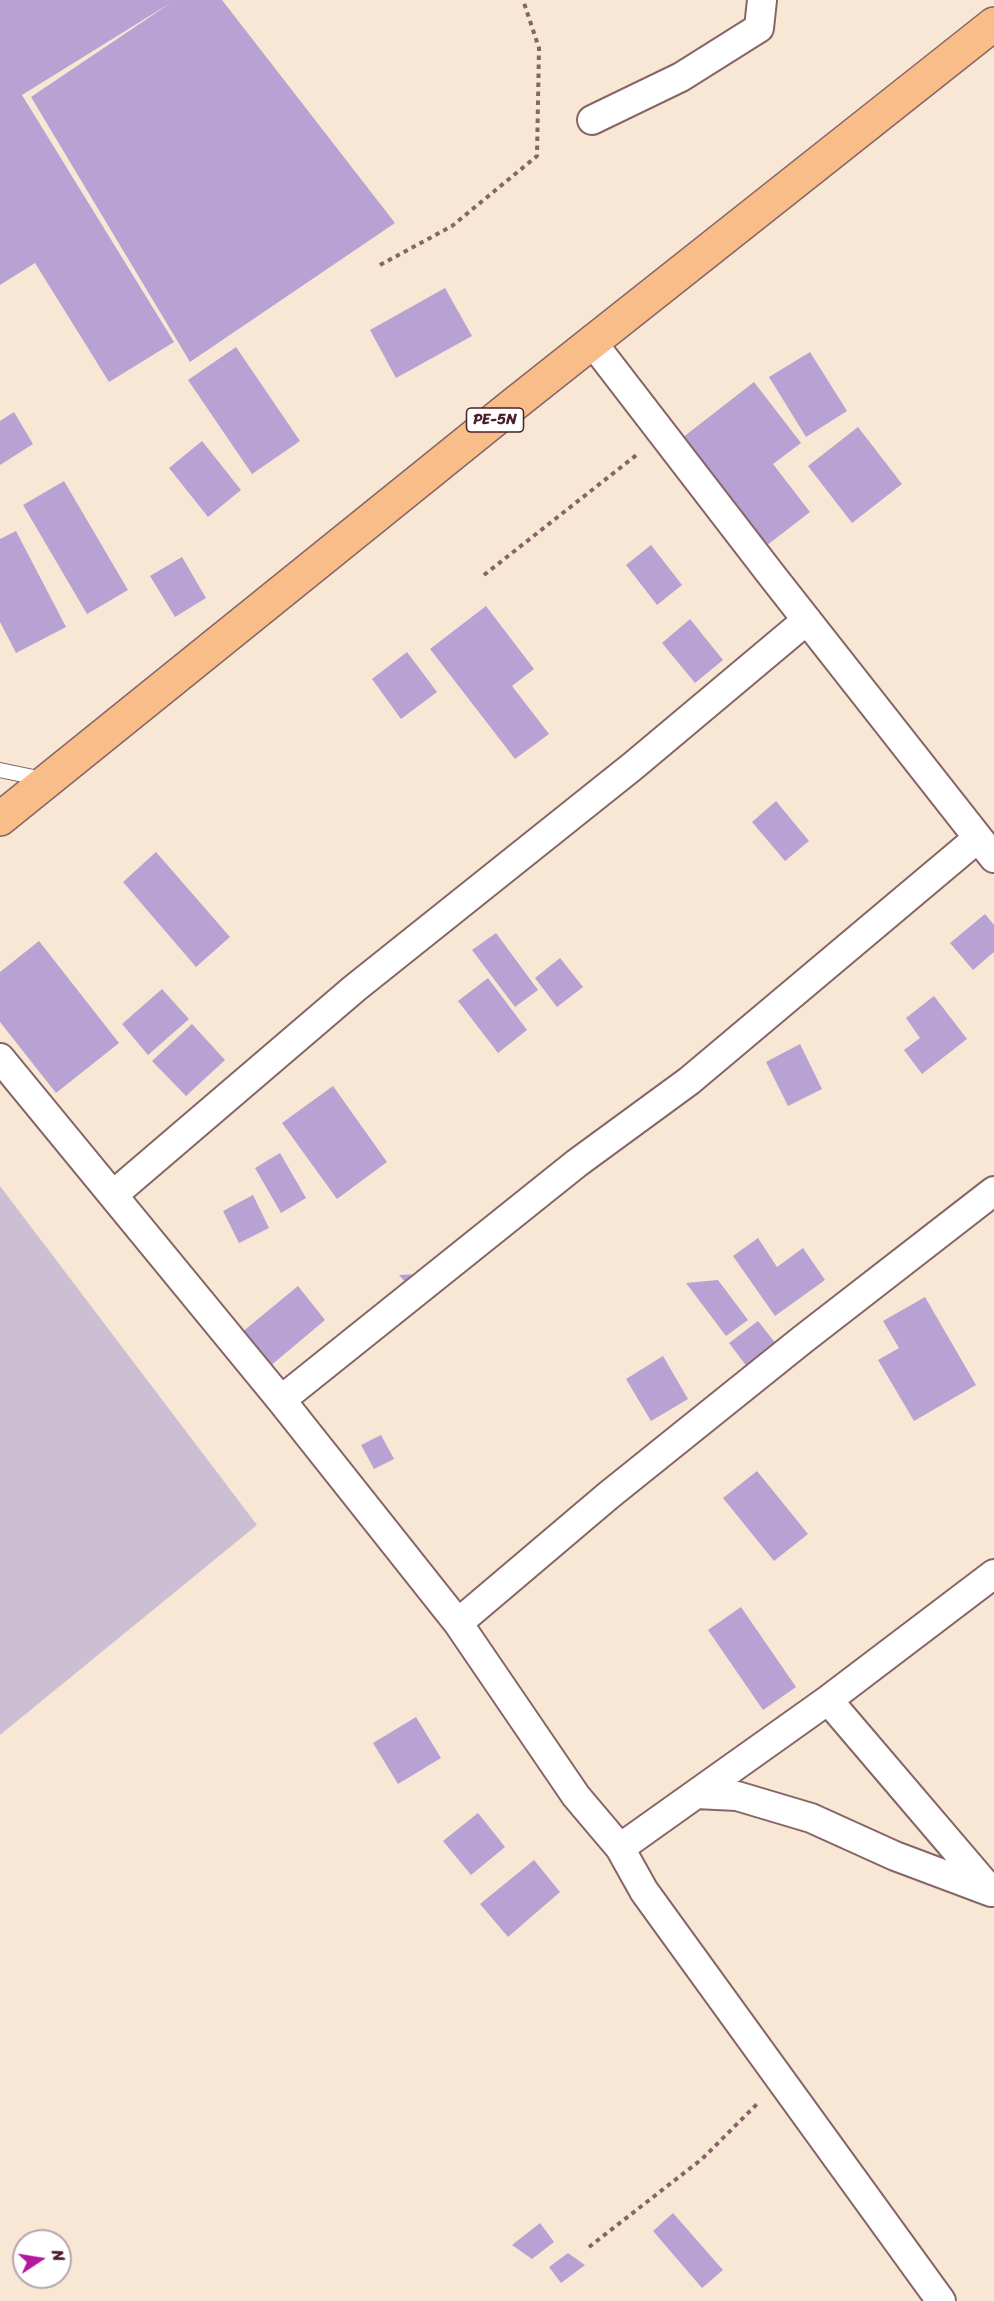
<!DOCTYPE html>
<style>
body{margin:0}
#map{position:relative;width:994px;height:2301px;overflow:hidden;background:#f8e7d4;font-family:Sriracha,sans-serif}
canvas{display:block}
.north{position:absolute;left:12px;top:2229px;width:60px;height:60px;box-sizing:border-box;background:#fff;border:2px solid #b7a5aa;border-radius:50%;rotate:78deg;font-size:16px;font-weight:700;line-height:24px;text-align:center;color:#4a1f2b}
.north::after{content:'';display:block;margin:auto;width:21px;height:27px;background:#b5179e;clip-path:polygon(50% 0,100% 100%,50% 72%,0 100%)}
</style>
<div id="map">
<canvas width="994" height="2301"></canvas>
<div class="north">N</div>
</div>
<script>
const context = document.querySelector('canvas').getContext('2d');
context.lineJoin = 'round';
function paint(path, color) { context.fillStyle = color; context.fill(path, 'evenodd'); }
const shape = rows => new Path2D(rows.map(r => 'M' + r).join(''));
function stroke(path, color, width, dash) { context.strokeStyle = color; context.lineWidth = width; context.lineCap = dash ? 'butt' : 'round'; context.setLineDash(dash || []); context.stroke(path); }
function drawText(font, color, halo, rows, align = 'center') {
  context.font = font + ' Sriracha,sans-serif'; context.lineWidth = 4.5; context.setLineDash([]); context.textBaseline = 'middle'; context.strokeStyle = halo; context.fillStyle = color; for (const [text, x, y, turn = 0] of rows) {
    context.save(); context.translate(x, y); context.rotate((+turn || 0) * Math.PI / 180); context.textAlign = isNaN(turn) ? turn : align; if (halo) context.strokeText(text, 0, 0); context.fillText(text, 0, 0); context.restore();
  }
}
paint(shape([
 [0,1186,257,1525,0,1735]
]), '#ccbfd4');
paint(shape([
 [0,0,222,0,395,223,190,362,31,97,172,2,22,95,174,342,109,382,35,263,0,285],
 [445,288,472,336,396,378,370,330],
 [236,347,300,441,252,474,188,380],
 [810,352,847,411,806,437,769,377],
 [754,382,801,443,773,464,810,512,766,546,682,438],
 [14,412,33,444,0,465,0,421],
 [858,427,902,484,852,523,808,466],
 [202,441,241,490,208,517,169,468],
 [64,481,128,590,87,614,23,505],
 [16,531,66,627,16,653,0,622,0,539],
 [651,545,682,585,657,605,626,565],
 [182,557,206,598,175,617,150,576],
 [486,606,534,669,512,686,549,734,515,759,430,649],
 [690,619,723,660,695,683,662,643],
 [407,652,437,692,401,719,372,679],
 [776,801,809,841,785,861,752,822],
 [156,852,230,937,196,967,123,882],
 [985,914,994,925,994,952,973,970,950,943],
 [496,933,538,990,515,1007,472,950],
 [39,941,119,1043,56,1093,0,1022,0,972],
 [560,958,583,987,557,1007,535,978],
 [488,978,527,1030,498,1053,458,1001],
 [162,989,189,1019,148,1055,122,1024],
 [934,996,967,1039,922,1074,904,1050,920,1038,906,1018],
 [192,1024,225,1060,186,1096,152,1061],
 [800,1044,822,1089,788,1106,766,1062],
 [333,1086,387,1162,337,1199,282,1123],
 [280,1153,306,1198,281,1213,255,1168],
 [253,1195,269,1228,239,1243,223,1211],
 [758,1238,777,1267,803,1248,825,1280,775,1316,733,1256],
 [422,1274,408,1285,399,1275],
 [718,1280,748,1320,726,1336,686,1283],
 [298,1286,325,1320,269,1367,241,1333],
 [925,1297,976,1385,914,1421,878,1360,899,1348,883,1321],
 [758,1321,777,1345,748,1368,729,1343],
 [663,1356,688,1399,651,1421,626,1379],
 [381,1435,394,1459,374,1469,361,1445],
 [757,1471,808,1534,774,1561,723,1498],
 [741,1607,796,1687,763,1710,708,1630],
 [416,1717,441,1758,398,1784,373,1743],
 [478,1813,505,1847,471,1875,443,1841],
 [534,1860,560,1892,508,1937,480,1904],
 [673,2213,723,2270,702,2288,653,2231],
 [540,2223,554,2242,532,2259,512,2245],
 [568,2253,585,2265,561,2283,549,2267]
]), '#b8a2d4');
const lane = shape([
 [0,770,43,779]
]);
const street = shape([
 [592,120,681,77,759,28,762,0],
 [592,342,773,577,994,858],
 [0,1058,281,1400,458,1623,576,1796,620,1848,644,1891,941,2301],
 [113,1195,355,988,633,766,807,620],
 [281,1400,577,1163,689,1081,978,838],
 [458,1623,609,1495,802,1340,994,1191],
 [828,1700,990,1890],
 [696,1794,737,1796,811,1818,895,1856,991,1892,994,1891],
 [620,1848,828,1700,994,1574]
]);
const highway = shape([
 [0,819,513,405,994,24]
]);
stroke(lane, '#876566', 16);
stroke(street, '#876566', 32);
stroke(highway, '#876566', 36);
stroke(shape([
 [380,265,452,226,537,156,539,48,523,0],
 [484,575,639,453],
 [589,2247,702,2159,758,2103]
]), '#876566', 4, [4.5, 4.5]);
stroke(lane, '#fff', 14);
stroke(street, '#fff', 28);
stroke(highway, '#f8bd89', 33);
for (const [x, y, w] of [
 [495,420,57]
]) { const box = new Path2D(); box.roundRect(x - w / 2, y - 12, w, 24, 4.5); context.fillStyle = '#fff'; context.fill(box); stroke(box, '#4a1f2b', 1.5); }
drawText('bold 15px', '#4a1f2b', null, [
 ["PE-5N",495,420]
]);
</script>
